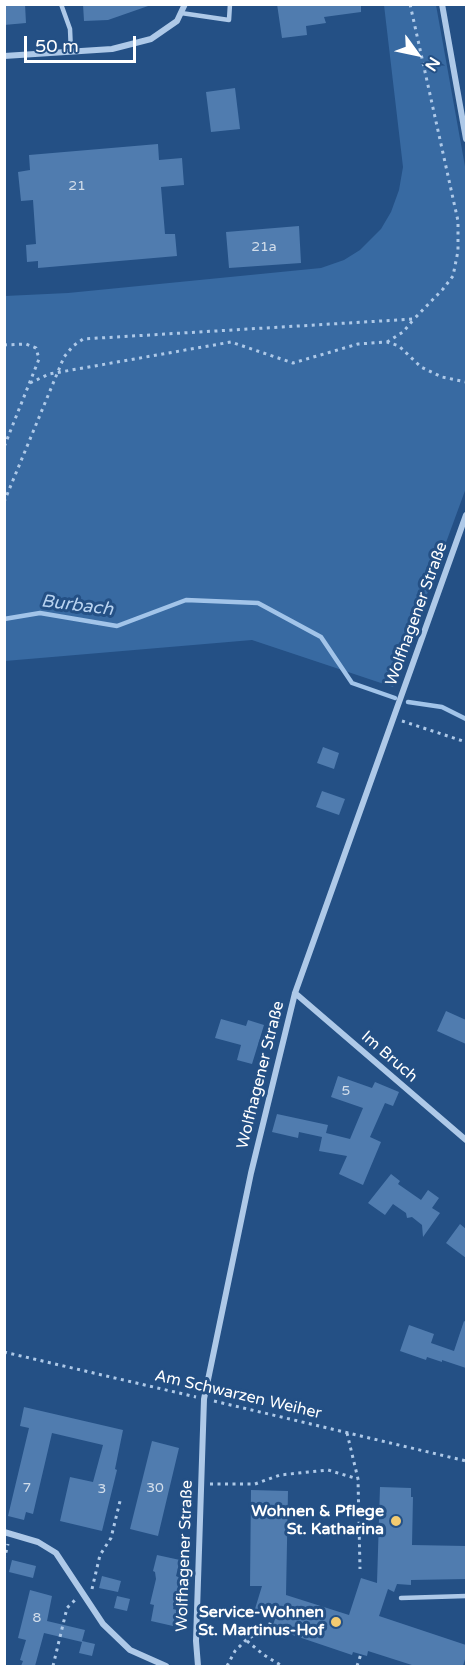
<!DOCTYPE html>
<meta charset="utf-8">
<style>
body{margin:0}
#map{position:relative;width:471px;height:1671px;overflow:hidden;background:#245085;font-family:"Varela Round",sans-serif}
canvas{display:block}
.frame{position:absolute;inset:0;border:6px solid #fff;pointer-events:none}
.north{position:absolute;left:387px;top:24px;width:60px;height:60px;-webkit-text-stroke:4px #245085;paint-order:stroke;rotate:123deg;font-size:16px;font-weight:700;line-height:24px;text-align:center;color:#fff}
.north::after{content:'';display:block;margin:auto;width:21px;height:27px;background:#fff;clip-path:polygon(50% 0,100% 100%,50% 72%,0 100%)}
.scale{position:absolute;left:24px;top:36px;width:112px;height:27px;box-sizing:border-box;border:3px solid #fff;border-top:0;padding-left:8px;font-size:18px;line-height:21px;white-space:nowrap;color:#fff;-webkit-text-stroke:4px #245085;paint-order:stroke}
</style>
<div id="map">
<canvas width="471" height="1671"></canvas>
<div class="frame"></div>
<div class="north">N</div>
<div class="scale">50 m</div>
</div>
<script>
const context = document.querySelector('canvas').getContext('2d');
context.lineJoin = 'round';
function paint(path, color) { context.fillStyle = color; context.fill(path, 'evenodd'); }
const shape = rows => new Path2D(rows.map(r => 'M' + r).join(''));
function stroke(path, color, width, dash) { context.strokeStyle = color; context.lineWidth = width; context.lineCap = dash ? 'butt' : 'round'; context.setLineDash(dash || []); context.stroke(path); }
function drawText(font, color, halo, rows, align = 'center') {
  context.font = font + ' "Varela Round",sans-serif'; context.lineWidth = 6; context.setLineDash([]); context.textBaseline = 'middle'; context.strokeStyle = halo; context.fillStyle = color; for (const [text, x, y, turn = 0] of rows) {
    context.save(); context.translate(x, y); context.rotate((+turn || 0) * Math.PI / 180); context.textAlign = isNaN(turn) ? turn : align; if (halo) context.strokeText(text, 0, 0); context.fillText(text, 0, 0); context.restore();
  }
}
paint(shape([
 [384,5,436,5,466,172,466,488,393,687,252,640,5,661,5,296,68,293,321,268,344,260,360,250,381,229,391,212,399,190,403,167]
]), '#386aa2');
stroke(shape([
 [4,619,40,613,117,626,186,600,258,603,321,637,352,683,395,698],
 [408,702,442,707,466,719]
]), '#a2c4e9', 4.5);
paint(shape([
 [4,4,25,4,26,23,4,25],
 [83,4,151,4,151,5,108,20,84,21],
 [277,4,361,4,361,12,324,17,326,23,306,26,307,35,282,38],
 [235,88,240,129,211,132,206,92],
 [158,144,159,160,182,158,184,185,161,187,165,234,175,234,177,256,38,268,38,261,27,262,26,245,36,244,33,200,21,201,18,172,30,170,29,155],
 [299,226,301,263,229,268,226,232],
 [323,747,339,753,334,769,317,763],
 [322,791,345,799,339,815,316,807],
 [446,1011,466,1020,466,1044,437,1031],
 [221,1019,246,1026,248,1020,264,1025,252,1064,237,1060,241,1045,215,1038],
 [338,1076,372,1088,375,1082,399,1092,393,1106,385,1103,370,1137,381,1142,363,1185,339,1174,347,1156,319,1151,322,1137,299,1132,298,1138,272,1132,277,1114,328,1125,326,1133,350,1139,363,1108,331,1097],
 [391,1174,400,1181,398,1184,421,1200,428,1190,439,1198,432,1208,440,1213,423,1237,422,1225,412,1217,407,1218,406,1213,393,1204,385,1215,368,1203],
 [460,1224,466,1229,466,1258,446,1243],
 [464,1321,466,1322,466,1368,442,1360,442,1362,427,1357,426,1360,400,1351,409,1325,434,1334,431,1343,454,1351],
 [24,1407,123,1430,115,1469,117,1470,102,1531,60,1521,70,1477,93,1482,103,1445,52,1433,33,1514,26,1512,24,1520,8,1516,29,1428,20,1426],
 [152,1441,179,1448,158,1536,130,1529],
 [380,1487,411,1488,411,1497,413,1497,412,1545,466,1546,466,1579,411,1580,411,1585,397,1584,394,1592,388,1589,379,1616,466,1645,466,1656,463,1666,415,1666,368,1651,367,1656,353,1652,352,1655,272,1628,276,1616,255,1609,262,1586,250,1586,251,1490,288,1491,286,1595,349,1615,361,1578,377,1583],
 [157,1555,180,1560,176,1576,180,1578,173,1609,177,1610,173,1626,151,1621,154,1605,150,1604,156,1579,155,1572,153,1571],
 [12,1560,36,1566,33,1578,9,1572],
 [102,1576,121,1581,118,1592,99,1588],
 [30,1590,52,1596,47,1621,85,1630,82,1641,95,1644,92,1656,79,1653,82,1642,44,1633,35,1666,21,1666,23,1661,20,1660,26,1640,18,1638],
 [117,1596,130,1599,127,1611,114,1608]
]), '#507caf');
stroke(shape([
 [387,342,403,332,414,319],
 [4,345,26,344,36,348,39,359,4,447],
 [30,383,49,374,231,342,293,363,358,344,387,342,399,346,421,367,442,377,466,382],
 [4,502,64,357,73,346,83,339,414,319,443,289,453,276,458,251,458,221,410,4],
 [402,721,466,742],
 [4,1352,196,1397],
 [214,1401,466,1461],
 [347,1433,358,1479,360,1569],
 [210,1484,255,1484,280,1475,328,1470,358,1479],
 [4,1560,8,1544],
 [92,1589,100,1555,111,1538,121,1497],
 [247,1641,264,1655,282,1666],
 [53,1666,67,1608,76,1599],
 [227,1666,235,1651,246,1640,269,1626,274,1613],
 [357,1666,361,1654]
]), '#aec9e8', 3, [3, 4.5]);
stroke(shape([
 [61,4,70,29,71,52],
 [181,13,229,20,230,4],
 [401,1598,466,1596]
]), '#aec9e8', 4.5);
stroke(shape([
 [442,4,466,139],
 [4,56,112,49,151,39,177,21,185,4],
 [295,993,466,1140],
 [4,1532,38,1542,56,1553,103,1624,130,1650,166,1666],
 [198,1666,196,1641,204,1399,251,1173,295,993,466,515]
]), '#aec9e8', 6);
for (const [x, y, r, color] of [
 [396,1521,6,"#f3cb71"],
 [336,1622,6,"#f3cb71"]
]) { const dot = new Path2D(); dot.arc(x, y, r, 0, 2 * Math.PI); context.fillStyle = color; context.fill(dot); stroke(dot, '#245085', 2); }
drawText('14px', '#d3deeb', null, [
 ["21",77,186],
 ["21a",264,247],
 ["5",346,1091],
 ["7",27,1488],
 ["30",155,1488],
 ["3",102,1489],
 ["8",37,1618]
]);
drawText('16px', '#fff', '#245085', [
 ["Wolfhagener Straße",417,614,-70],
 ["Im Bruch",389,1057,41],
 ["Wolfhagener Straße",261,1075,-76],
 ["Am Schwarzen Weiher",238,1395,13],
 ["Wolfhagener Straße",185,1556,-88]
]);
drawText('bold 16px', '#fff', '#245085', [
 ["Wohnen & Pflege",384,1512],
 ["St. Katharina",384,1530],
 ["Service-Wohnen",324,1613],
 ["St. Martinus-Hof",324,1631]
], 'right');
drawText('italic 18px', '#b9d3f0', '#245085', [
 ["Burbach",77,606,7]
]);
</script>
